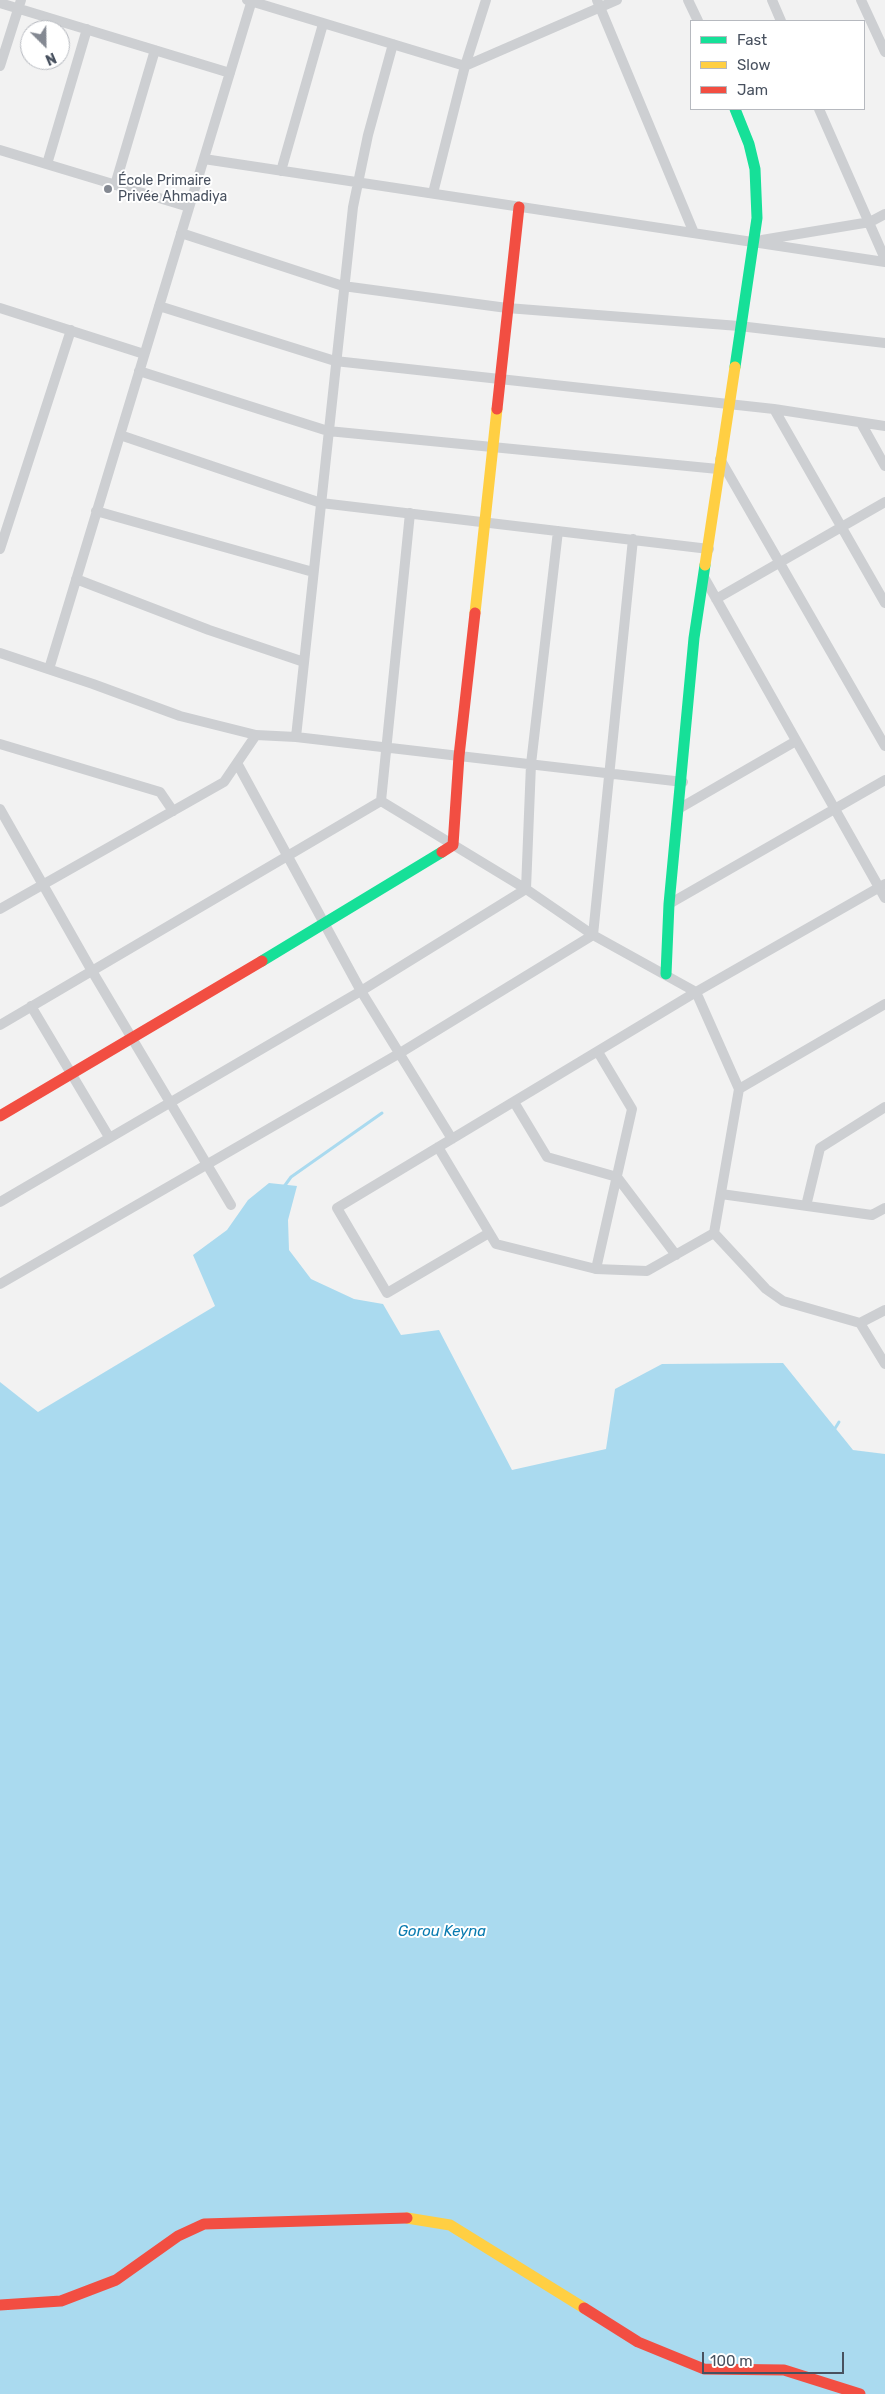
<!DOCTYPE html>
<meta charset="utf-8">
<style>
body{margin:0}
#map{position:relative;width:885px;height:2394px;overflow:hidden;background:#f2f2f2;font-family:Rubik,sans-serif}
canvas{display:block}
.legend{position:absolute;left:690px;top:20px;width:175px;height:90px;box-sizing:border-box;background:#fff;border:1px solid #b6b9bf;margin:0;padding:6px 9px;list-style:none;font-size:15px;color:#48515f}
.legend li{display:flex;align-items:center;gap:10px;height:25px}
.legend b{width:25px;border:1px solid #b6b9bf}
.north{position:absolute;left:20px;top:20px;width:50px;height:50px;box-sizing:border-box;background:#fff;border:1px solid #b6b9bf;border-radius:50%;rotate:157deg;font-size:14px;font-weight:700;line-height:20px;text-align:center;color:#48515f}
.north::after{content:'';display:block;margin:auto;width:18px;height:22px;background:#848992;clip-path:polygon(50% 0,100% 100%,50% 72%,0 100%)}
.scale{position:absolute;left:702px;top:2352px;width:142px;height:22px;box-sizing:border-box;border:2px solid #48515f;border-top:0;padding-left:6px;font-size:15px;line-height:18px;white-space:nowrap;color:#48515f;-webkit-text-stroke:4px #fff;paint-order:stroke}
</style>
<div id="map">
<canvas width="885" height="2394"></canvas>
<ul class="legend">
<li><b style="height:6px;background:#16e098"></b>Fast</li>
<li><b style="height:6px;background:#ffcf43"></b>Slow</li>
<li><b style="height:6px;background:#f24e42"></b>Jam</li>
</ul>
<div class="north">N</div>
<div class="scale">100 m</div>
</div>
<script>
const context = document.querySelector('canvas').getContext('2d');
context.lineJoin = 'round';
function paint(path, color) { context.fillStyle = color; context.fill(path, 'evenodd'); }
const shape = rows => new Path2D(rows.map(r => 'M' + r).join(''));
function stroke(path, color, width, dash) { context.strokeStyle = color; context.lineWidth = width; context.lineCap = dash ? 'butt' : 'round'; context.setLineDash(dash || []); context.stroke(path); }
function drawText(font, color, halo, rows, align = 'center') {
  context.font = font + ' Rubik,sans-serif'; context.lineWidth = 4; context.setLineDash([]); context.textBaseline = 'middle'; context.strokeStyle = halo; context.fillStyle = color; for (const [text, x, y, turn = 0] of rows) {
    context.save(); context.translate(x, y); context.rotate((+turn || 0) * Math.PI / 180); context.textAlign = isNaN(turn) ? turn : align; if (halo) context.strokeText(text, 0, 0); context.fillText(text, 0, 0); context.restore();
  }
}
paint(shape([
 [269,1183,297,1186,288,1220,289,1250,311,1279,354,1299,383,1304,401,1335,439,1330,512,1470,606,1449,615,1389,662,1364,783,1363,853,1450,885,1454,885,2394,0,2394,0,1382,38,1412,215,1306,193,1255,227,1230,248,1200]
]), '#aadaef');
stroke(shape([
 [283,1188,291,1177,382,1113],
 [834,1430,839,1422]
]), '#aadaef', 3);
stroke(shape([
 [247,0,465,66,617,0],
 [597,0,694,233],
 [688,0,698,21],
 [772,0,781,21],
 [861,0,885,52],
 [0,3,230,73],
 [0,66,21,0],
 [819,109,885,259],
 [0,150,189,207],
 [204,159,885,262],
 [47,164,87,29],
 [281,171,323,24],
 [115,185,155,50],
 [433,193,465,66,486,0],
 [181,233,343,286,507,308,739,326,885,343],
 [762,240,870,222,885,214],
 [159,306,335,361,774,409,885,426],
 [0,308,144,354],
 [139,371,328,431,718,469],
 [774,409,885,603],
 [861,423,885,466],
 [120,435,321,503,709,549],
 [720,459,885,746],
 [96,511,313,572],
 [0,549,71,330],
 [76,579,209,630,304,662],
 [705,579,885,898],
 [716,599,885,502],
 [0,653,93,684,180,716,256,735,296,737,683,782],
 [49,669,252,0],
 [296,737,353,207,368,135,393,44],
 [0,744,160,792,173,811],
 [237,763,361,991,452,1139],
 [381,801,526,889,593,935,696,992,739,1089,714,1233],
 [381,801,410,513],
 [680,808,796,741],
 [0,809,92,971,231,1205],
 [669,904,885,780],
 [0,909,224,782,256,735],
 [31,1006,109,1137],
 [0,1025,381,801],
 [739,1089,885,1004],
 [514,1102,547,1157,617,1177,676,1255],
 [438,1147,496,1244,596,1269,632,1109,598,1052],
 [721,1194,872,1215,885,1208],
 [0,1202,361,991,526,889,531,764,558,531],
 [806,1206,820,1148,885,1107],
 [489,1233,387,1293,337,1208,696,992,885,884],
 [714,1233,766,1289,783,1301,860,1323,885,1364],
 [596,1269,647,1271,714,1233],
 [0,1284,400,1053,593,935,633,539],
 [860,1323,885,1310]
]), '#cdcfd2', 10);
stroke(shape([
 [735,367,757,218,755,169,749,144,735,109],
 [262,961,442,852],
 [666,974,669,904,694,638,705,565]
]), '#16e098', 11);
stroke(shape([
 [705,565,735,367],
 [475,613,497,409],
 [407,2218,450,2225,584,2308]
]), '#ffcf43', 11);
stroke(shape([
 [497,409,519,207],
 [442,852,453,845,459,756,475,613],
 [0,1116,262,961],
 [0,2305,61,2301,116,2280,178,2236,204,2224,407,2218],
 [584,2308,638,2342,704,2369,784,2370,860,2394]
]), '#f24e42', 11);
for (const [x, y, r, color] of [
 [108,189,5,"#848992"]
]) { const dot = new Path2D(); dot.arc(x, y, r, 0, 2 * Math.PI); context.fillStyle = color; context.fill(dot); stroke(dot, '#fff', 2); }
drawText('14px', '#48515f', '#fff', [
 ["École Primaire",118,181],
 ["Privée Ahmadiya",118,197]
], 'left');
drawText('italic 15px', '#097bb0', '#fff', [
 ["Gorou Keyna",442,1932]
]);
</script>
